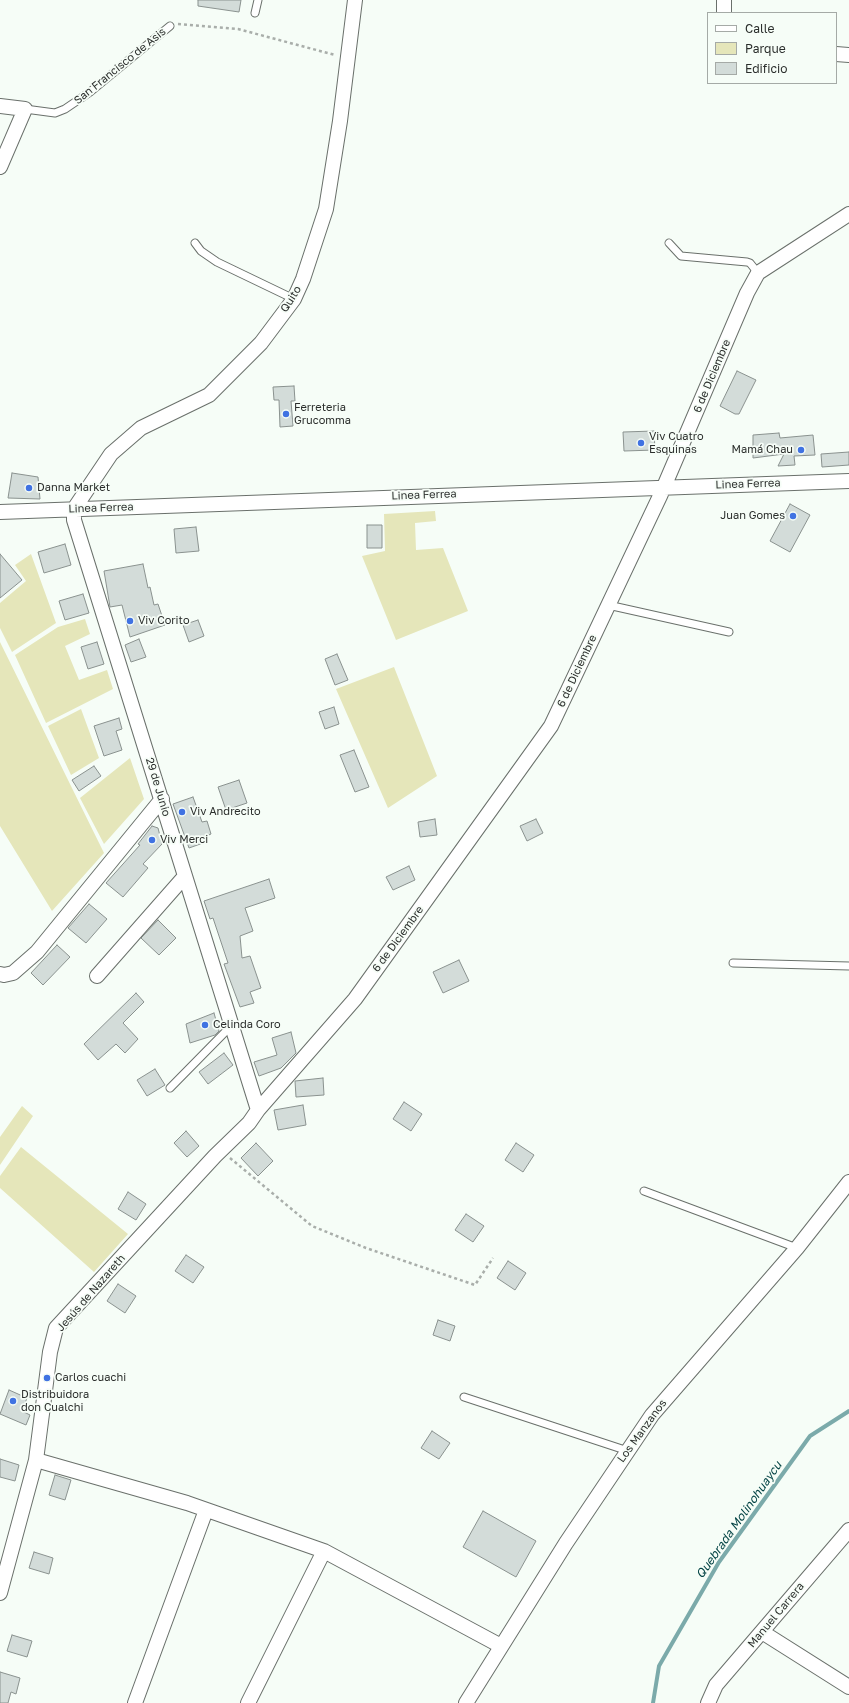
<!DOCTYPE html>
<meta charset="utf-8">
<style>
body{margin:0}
#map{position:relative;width:849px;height:1703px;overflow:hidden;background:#f6fdf7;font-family:"Golos Text",sans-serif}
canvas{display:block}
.legend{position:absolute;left:707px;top:12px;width:130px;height:72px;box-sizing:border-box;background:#f6fdf7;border:1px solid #a5aaa6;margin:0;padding:5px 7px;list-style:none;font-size:12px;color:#2b2e2c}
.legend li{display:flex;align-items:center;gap:8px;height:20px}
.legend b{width:20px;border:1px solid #a5aaa6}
</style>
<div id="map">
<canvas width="849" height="1703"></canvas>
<ul class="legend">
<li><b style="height:5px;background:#fff"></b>Calle</li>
<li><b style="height:11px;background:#e5e6ba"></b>Parque</li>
<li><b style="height:11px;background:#d3dcd9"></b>Edificio</li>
</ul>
</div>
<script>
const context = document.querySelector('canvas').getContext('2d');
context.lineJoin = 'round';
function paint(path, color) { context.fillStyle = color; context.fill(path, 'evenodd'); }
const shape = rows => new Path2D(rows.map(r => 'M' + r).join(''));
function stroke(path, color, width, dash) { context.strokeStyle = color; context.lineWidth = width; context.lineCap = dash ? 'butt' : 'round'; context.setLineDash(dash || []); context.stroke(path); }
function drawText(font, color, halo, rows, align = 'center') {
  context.font = font + ' "Golos Text",sans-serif'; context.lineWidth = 3.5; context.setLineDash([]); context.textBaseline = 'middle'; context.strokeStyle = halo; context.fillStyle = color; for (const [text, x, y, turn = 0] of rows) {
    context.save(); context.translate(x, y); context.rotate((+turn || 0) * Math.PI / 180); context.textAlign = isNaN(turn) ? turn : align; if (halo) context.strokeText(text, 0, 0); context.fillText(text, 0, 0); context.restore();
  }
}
paint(shape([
 [435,511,436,521,415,523,416,550,443,548,468,611,396,640,362,556,385,551,384,514],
 [31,554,56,623,12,652,0,628,0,603,26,581,15,565],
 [85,619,90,634,65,646,79,680,107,670,113,689,46,723,15,655,58,627],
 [0,642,104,853,52,911,0,826],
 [394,667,437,776,388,808,336,689],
 [81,709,99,758,71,775,48,726],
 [130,758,144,799,104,844,80,798],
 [22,1106,33,1116,0,1165,0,1137],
 [21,1147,128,1234,94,1272,0,1188,0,1176]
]), '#e5e6ba');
stroke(shape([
 [653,1703,659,1666,719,1562,810,1436,849,1411]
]), '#7baaaa', 4);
const building = shape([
 [198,0,241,0,239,12,198,6,198,0],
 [737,371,756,380,739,414,735,414,720,406,737,371],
 [294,386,295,401,291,401,293,426,280,427,279,400,274,400,273,387,294,386],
 [654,431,655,450,624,451,623,432,654,431],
 [779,433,780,438,813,435,815,455,794,456,795,465,778,466,784,454,753,458,753,435,779,433],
 [849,452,849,465,822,467,821,454,849,452],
 [12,473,38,477,40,499,8,498,12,473],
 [790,504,810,515,790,552,770,541,790,504],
 [367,525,382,525,382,548,367,548,367,525],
 [196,527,199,551,176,553,174,529,196,527],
 [65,544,71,565,44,573,38,552,65,544],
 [0,554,22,580,0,598,0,554],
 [143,564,148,588,150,587,154,605,158,604,165,625,130,637,122,605,110,607,104,571,143,564],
 [83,594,89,613,65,620,59,601,83,594],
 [198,620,204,636,189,642,183,625,198,620],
 [139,639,146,657,131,662,125,645,139,639],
 [97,642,104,664,88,669,81,647,97,642],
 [337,654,348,680,335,685,325,659,337,654],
 [334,707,339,724,325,729,319,712,334,707],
 [119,718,122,729,116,731,122,750,104,756,94,726,119,718],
 [354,750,369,787,355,792,340,755,354,750],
 [94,766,101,776,79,791,72,780,94,766],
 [239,780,247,803,226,810,218,787,239,780],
 [193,797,202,822,207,821,211,834,204,837,206,842,189,848,173,804,193,797],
 [435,819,437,835,420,837,418,822,435,819],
 [536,819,543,833,527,841,520,826,536,819],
 [152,826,158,828,162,844,143,864,148,868,123,897,106,883,140,845,138,844,152,826],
 [409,866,415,880,393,890,386,877,409,866],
 [269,879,275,898,245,908,253,931,240,936,242,958,250,956,261,988,250,992,254,1003,240,1007,224,964,228,963,213,918,210,919,204,901,269,879],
 [89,904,107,919,86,943,68,928,89,904],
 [158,920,176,938,159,955,141,938,158,920],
 [57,945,70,957,43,985,31,973,57,945],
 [459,960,469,981,443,993,433,972,459,960],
 [136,993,144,1002,123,1023,138,1039,125,1053,116,1044,98,1060,84,1044,136,993],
 [214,1013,219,1031,215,1035,190,1043,186,1024,214,1013],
 [291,1032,296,1053,281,1068,259,1076,254,1062,277,1055,272,1038,291,1032],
 [224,1053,233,1065,208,1084,199,1072,224,1053],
 [155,1069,165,1085,147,1096,137,1080,155,1069],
 [323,1078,324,1095,296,1097,295,1081,323,1078],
 [404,1102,422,1114,411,1131,393,1119,404,1102],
 [303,1105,306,1125,278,1130,274,1110,303,1105],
 [186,1131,199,1146,187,1157,174,1143,186,1131],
 [256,1143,273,1161,258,1176,241,1158,256,1143],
 [516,1143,534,1155,523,1172,505,1160,516,1143],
 [128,1192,146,1204,136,1220,118,1209,128,1192],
 [466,1214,484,1226,473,1242,455,1230,466,1214],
 [186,1255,204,1267,193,1283,175,1271,186,1255],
 [508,1261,526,1273,515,1290,497,1278,508,1261],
 [118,1284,136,1296,125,1313,107,1301,118,1284],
 [438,1320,455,1326,450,1341,433,1335,438,1320],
 [9,1390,27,1398,22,1411,30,1415,26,1425,0,1414,9,1390],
 [432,1431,450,1443,439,1459,421,1448,432,1431],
 [0,1459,19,1465,15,1481,0,1477,0,1459],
 [55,1475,71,1480,65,1500,49,1495,55,1475],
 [483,1511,536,1541,516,1577,463,1547,483,1511],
 [34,1552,53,1558,49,1574,29,1568,34,1552],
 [12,1635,32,1641,27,1657,7,1651,12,1635],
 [0,1672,20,1678,16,1694,11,1692,8,1703,0,1703,0,1672]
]);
paint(building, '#d3dcd9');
stroke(building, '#8a928f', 1);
const lane = shape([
 [255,13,258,0],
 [25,109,55,113,65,109,90,92,170,26],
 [195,243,201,251,217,262,294,299],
 [669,243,681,256,747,262,750,263,758,273],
 [608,605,729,632],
 [733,963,849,966],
 [170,1088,232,1025],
 [644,1191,797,1248],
 [464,1397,628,1451]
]);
const street = shape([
 [724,13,724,0],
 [836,54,849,55],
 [0,106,25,109,0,167],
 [74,509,74,520,258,1110],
 [74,509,111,454,141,428,209,395,261,343,294,299,303,279,326,209,340,121,355,0],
 [0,512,849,481],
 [0,974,4,975,13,973,37,952,162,799],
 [97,976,185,876],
 [36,1460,187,1503,324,1551,501,1646],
 [0,1593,36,1460,50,1352,56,1328,215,1156,249,1123,258,1110,355,999,551,726,660,496,747,293,758,273,849,214],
 [762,1632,849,1687],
 [135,1703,206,1510],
 [248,1703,324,1551],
 [466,1703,566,1543,652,1415,797,1248,849,1182],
 [708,1703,716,1685,849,1530]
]);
stroke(lane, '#6a706b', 9);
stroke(street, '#6a706b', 16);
stroke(shape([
 [178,24,238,29,335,55],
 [230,1158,312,1226,366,1248,475,1285,493,1258]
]), '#a9aeaa', 2.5, [3, 3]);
stroke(lane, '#fff', 7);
stroke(street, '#fff', 14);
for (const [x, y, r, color] of [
 [286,414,4,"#4072e2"],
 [641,443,4,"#4072e2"],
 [801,450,4,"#4072e2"],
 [29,488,4,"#4072e2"],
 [793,516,4,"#4072e2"],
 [130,621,4,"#4072e2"],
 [182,812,4,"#4072e2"],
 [152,840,4,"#4072e2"],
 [205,1025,4,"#4072e2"],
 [47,1378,4,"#4072e2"],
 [13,1401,4,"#4072e2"]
]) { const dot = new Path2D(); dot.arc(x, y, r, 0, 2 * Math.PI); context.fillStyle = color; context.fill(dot); stroke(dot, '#f6fdf7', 1.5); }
drawText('11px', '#2b2e2c', '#f6fdf7', [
 ["San Francisco de Asis",120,66,-39],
 ["Quito",291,299,-58],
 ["6 de Diciembre",712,376,-67],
 ["Linea Ferrea",748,484,-2],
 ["Linea Ferrea",424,495,-2],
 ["Linea Ferrea",101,508,-2],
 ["6 de Diciembre",577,671,-65],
 ["29 de Junio",158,787,73],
 ["6 de Diciembre",398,939,-54],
 ["Jesús de Nazareth",91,1293,-49],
 ["Los Manzanos",642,1431,-54],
 ["Manuel Carrera",776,1615,-50]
]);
drawText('11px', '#2b2e2c', '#f6fdf7', [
 ["Ferreteria",294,408],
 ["Grucomma",294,421],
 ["Viv Cuatro",649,437],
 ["Esquinas",649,450],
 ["Mamá Chau",793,450,"right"],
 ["Danna Market",37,488],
 ["Juan Gomes",785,516,"right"],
 ["Viv Corito",138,621],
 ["Viv Andrecito",190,812],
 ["Viv Merci",160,840],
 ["Celinda Coro",213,1025],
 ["Carlos cuachi",55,1378],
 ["Distribuidora",21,1395],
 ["don Cualchi",21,1408]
], 'left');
drawText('italic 12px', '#044445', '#f6fdf7', [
 ["Quebrada Molinohuaycu",739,1520,-55]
]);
</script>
